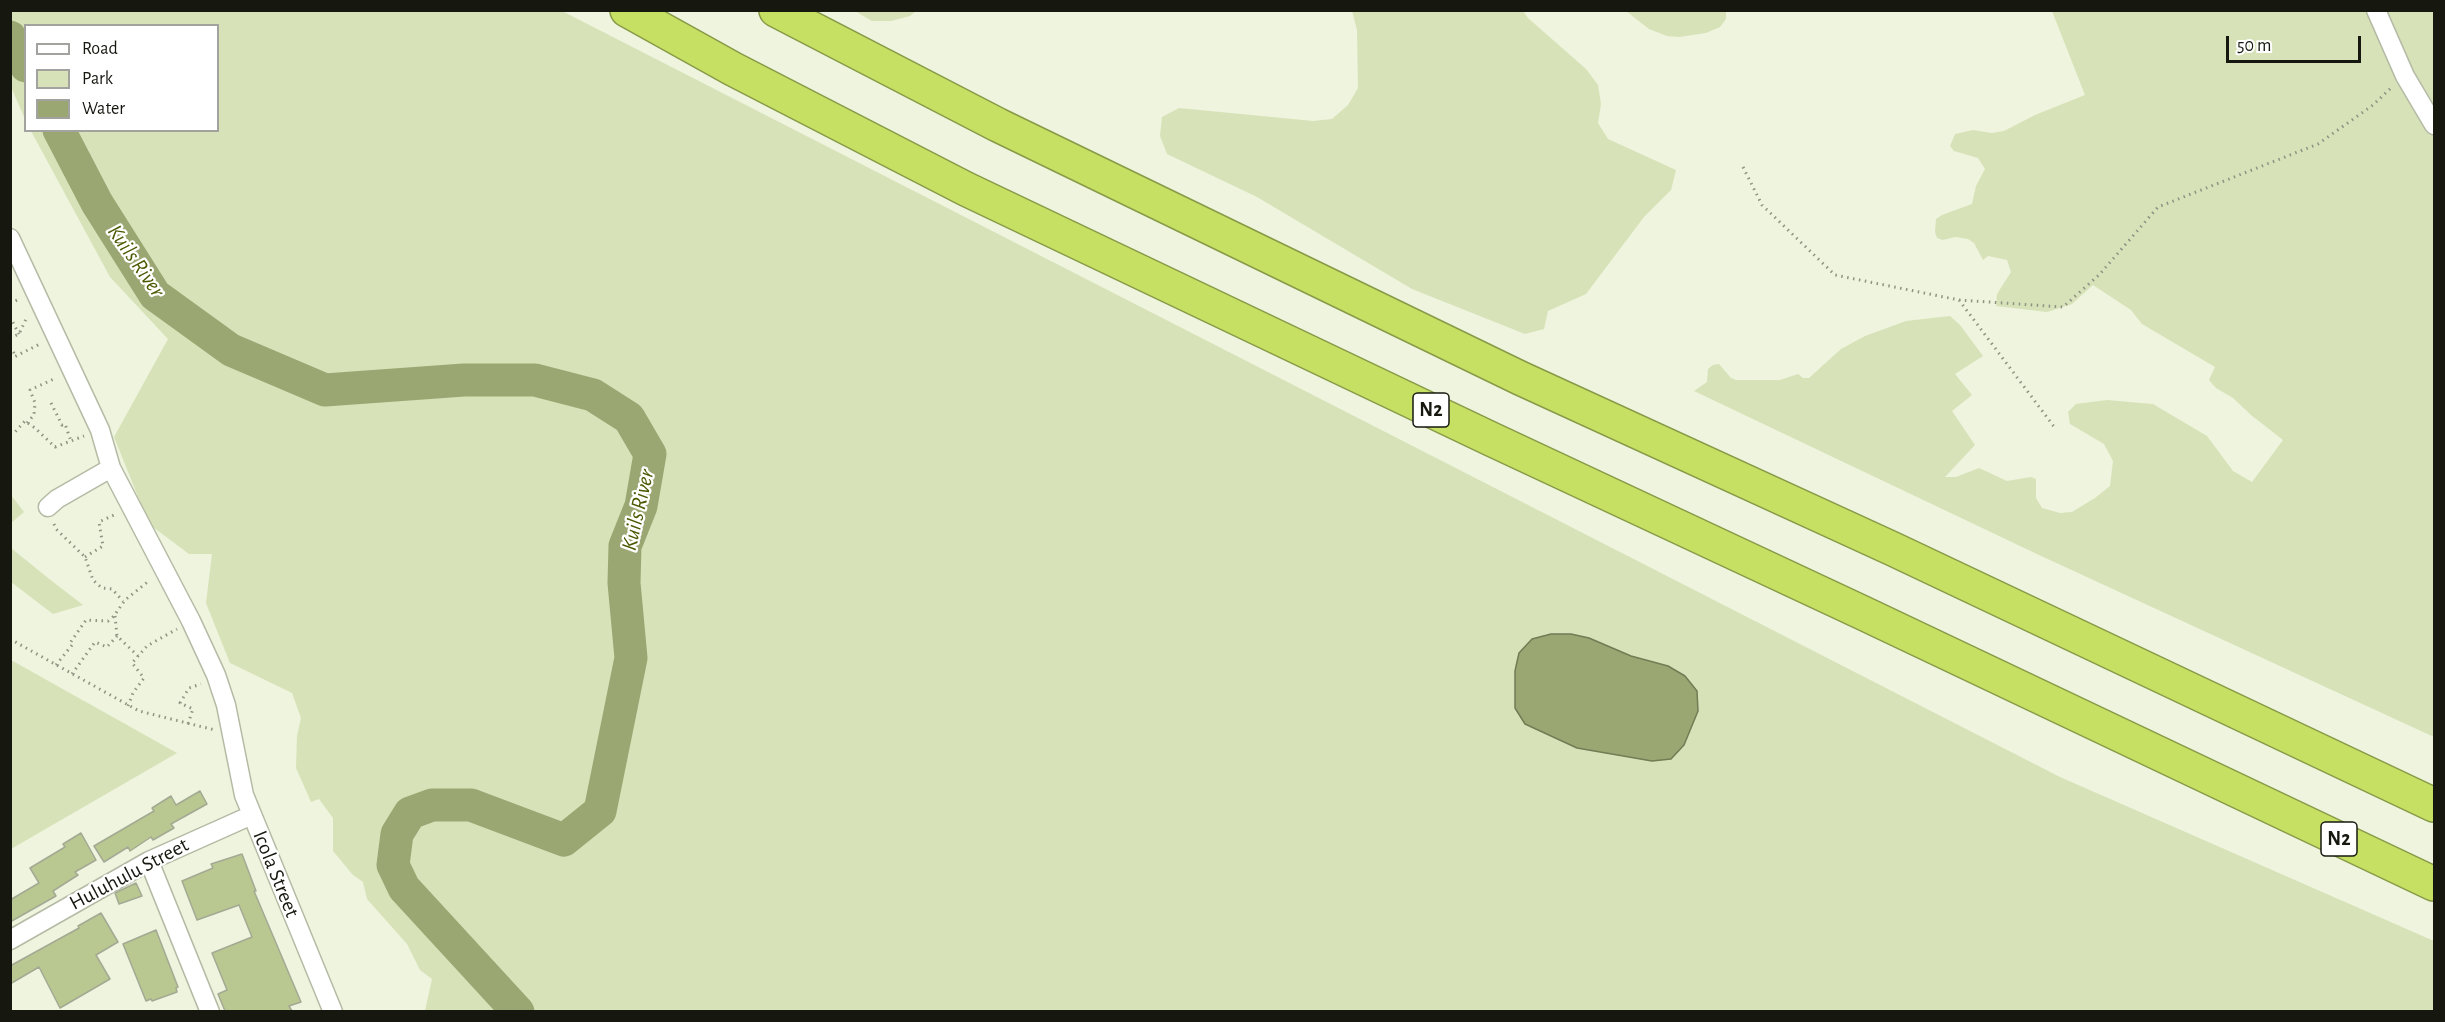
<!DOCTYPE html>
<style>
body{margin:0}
#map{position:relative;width:2445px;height:1022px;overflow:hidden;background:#eef4dd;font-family:"Alegreya Sans",sans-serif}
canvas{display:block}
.frame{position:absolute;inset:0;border:12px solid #161810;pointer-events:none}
.legend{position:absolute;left:24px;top:24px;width:195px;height:108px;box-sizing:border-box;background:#fff;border:2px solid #a2a39f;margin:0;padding:8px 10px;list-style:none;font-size:18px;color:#161810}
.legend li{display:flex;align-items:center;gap:12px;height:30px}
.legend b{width:30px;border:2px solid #a2a39f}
.scale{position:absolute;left:2226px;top:36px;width:135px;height:27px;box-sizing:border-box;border:3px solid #161810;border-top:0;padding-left:8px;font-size:18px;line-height:21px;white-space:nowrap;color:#161810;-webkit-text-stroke:4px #fff;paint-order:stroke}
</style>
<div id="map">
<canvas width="2445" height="1022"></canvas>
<div class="frame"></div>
<ul class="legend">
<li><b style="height:8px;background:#fff"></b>Road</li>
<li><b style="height:16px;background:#d7e2b9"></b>Park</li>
<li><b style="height:16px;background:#9aa772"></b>Water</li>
</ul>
<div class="scale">50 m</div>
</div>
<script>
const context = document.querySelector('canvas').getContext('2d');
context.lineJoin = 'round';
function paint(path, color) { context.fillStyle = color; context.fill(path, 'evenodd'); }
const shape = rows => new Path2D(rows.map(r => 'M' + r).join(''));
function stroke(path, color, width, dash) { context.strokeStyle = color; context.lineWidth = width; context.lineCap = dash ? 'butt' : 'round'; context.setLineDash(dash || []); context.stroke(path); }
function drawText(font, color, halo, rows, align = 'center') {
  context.font = font + ' "Alegreya Sans",sans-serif'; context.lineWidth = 4.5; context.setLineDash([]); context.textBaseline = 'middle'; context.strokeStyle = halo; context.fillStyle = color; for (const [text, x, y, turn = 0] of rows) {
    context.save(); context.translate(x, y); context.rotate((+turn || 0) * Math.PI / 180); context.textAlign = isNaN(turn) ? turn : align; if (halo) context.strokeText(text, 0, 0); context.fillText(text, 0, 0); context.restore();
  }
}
paint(shape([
 [10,11,562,11,2060,777,2434,941,2434,1011,425,1011,432,979,420,970,407,944,367,899,363,882,353,875,333,851,333,818,319,799,311,802,296,768,297,736,301,718,292,693,230,663,206,603,212,554,189,554,149,524,114,437,168,339,110,277,31,131,218,130,218,26,26,26,25,119,11,87],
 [1551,634,1571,634,1589,638,1631,656,1668,666,1685,676,1515,671,1519,653,1532,639],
 [855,11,916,11,910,16,891,21,872,21],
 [1352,11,1523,11,1528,18,1586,69,1598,85,1601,104,1598,123,1608,139,1676,170,1671,190,1644,217,1586,294,1548,311,1544,329,1525,334,1412,289,1257,197,1167,154,1160,136,1162,117,1179,108,1313,121,1332,119,1348,105,1358,88,1357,30],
 [1626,11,1726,11,1726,19,1720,27,1706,33,1679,37,1667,36,1649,29],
 [2052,11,2434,11,2434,737,2039,555,1694,391,1707,382,1708,369,1713,365,1719,364,1731,378,1736,380,1780,380,1798,374,1803,378,1809,378,1841,349,1865,336,1906,321,1950,316,1960,325,1983,356,1955,374,1972,395,1952,411,1975,445,1945,477,1956,477,1979,468,2007,481,2031,477,2036,479,2036,498,2042,508,2060,513,2072,512,2095,498,2110,486,2113,461,2104,444,2070,424,2068,412,2076,404,2107,400,2153,404,2207,436,2233,471,2252,482,2283,440,2251,415,2233,398,2216,388,2209,380,2215,367,2142,324,2131,310,2093,285,2072,304,2047,312,1996,306,1997,294,2011,272,2007,260,1988,256,1983,260,1974,243,1968,239,1955,237,1943,240,1937,238,1935,232,1936,219,1942,215,1972,204,1976,186,1985,169,1978,158,1954,151,1950,146,1955,134,1973,130,1992,133,2004,131,2035,115,2085,95],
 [11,495,24,512,11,523,10,523],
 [11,548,48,578,83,605,53,614,11,582],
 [11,660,177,753,11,849]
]), '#d7e2b9');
const water = shape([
 [1551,634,1571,634,1589,638,1631,656,1668,666,1685,676,1697,691,1698,711,1684,745,1671,759,1652,761,1577,748,1525,724,1515,708,1515,671,1519,653,1532,639,1551,634]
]);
paint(water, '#9aa772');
stroke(water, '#727c55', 1.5);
stroke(shape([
 [10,37,26,66],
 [59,130,97,203,155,295,231,350,325,390,464,380,535,380,593,395,629,418,650,454,641,506,625,546,624,583,631,658,600,811,564,840,471,805,432,805,410,813,397,834,393,865,404,888,518,1012]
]), '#9aa772', 33);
const building = shape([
 [200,791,207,804,171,824,174,828,153,840,151,837,130,851,128,847,104,862,94,846,154,811,152,808,171,796,176,805,200,791],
 [81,833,96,860,75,872,78,875,53,891,56,896,10,922,10,900,39,883,30,868,65,847,63,844,81,833],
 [242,854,256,891,254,891,301,1002,289,1006,292,1011,225,1011,218,994,227,990,212,953,252,937,239,905,197,920,182,881,213,868,211,864,242,854],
 [136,883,142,896,119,904,115,893,136,883],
 [101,913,118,942,96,955,110,979,60,1008,39,967,10,984,10,966,79,928,78,926,101,913],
 [156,930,178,987,176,988,177,992,152,1001,151,999,146,1001,123,944,156,930]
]);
paint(building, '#b9c791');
stroke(building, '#a3a993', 1.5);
const street = shape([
 [2376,10,2405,76,2434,125],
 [10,238,100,430,111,468,191,621,216,675,226,705,244,795,333,1012],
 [48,507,57,499,111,468],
 [149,861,210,1012],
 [10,940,149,861,252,815]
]);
const highway = shape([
 [627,10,733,69,966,189,1491,439,1863,613,2434,884],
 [776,10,998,125,1520,378,1893,549,2434,805]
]);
stroke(street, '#b4bba5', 21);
stroke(highway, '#889a47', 36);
stroke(shape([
 [1743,167,1762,205,1835,275,1959,300,2063,307,2099,275,2158,207,2318,144,2373,105,2392,87],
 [1959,300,2055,428],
 [10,303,20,299],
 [10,317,19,334],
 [10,338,19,334,27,317],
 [10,347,16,356],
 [10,359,42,343],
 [51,403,62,425,65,424,71,441],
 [27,423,34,415,35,403,30,390,56,378],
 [10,430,15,432,25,421,35,428,55,447,84,436],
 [54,524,56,529,85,557,93,580,102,588,112,589,123,601],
 [85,557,103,546,99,522,116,514],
 [115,616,117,636,138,656],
 [10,639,139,711,215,730],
 [56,665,72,645,70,643,86,620,108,621,114,616,125,600,150,580],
 [72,674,95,642,107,647,117,636],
 [128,706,133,693,144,678,132,663,147,646,177,629],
 [188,724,193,709,180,703,189,688,201,684]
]), '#8f9383', 3, [1.5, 4.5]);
stroke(street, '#fff', 18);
stroke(highway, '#c6e064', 33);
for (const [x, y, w] of [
 [1431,410,36],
 [2339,839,36]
]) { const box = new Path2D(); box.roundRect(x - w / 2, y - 17, w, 34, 4.5); context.fillStyle = '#fff'; context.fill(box); stroke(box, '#161810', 1.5); }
drawText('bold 20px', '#161810', null, [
 ["N2",1431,410],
 ["N2",2339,839]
]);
drawText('21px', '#161810', '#fff', [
 ["Huluhulu Street",129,874,-28],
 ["Icola Street",276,874,68]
]);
drawText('italic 22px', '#4b5900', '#fff', [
 ["Kuils River",136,261,55],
 ["Kuils River",638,510,-77]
]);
</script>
